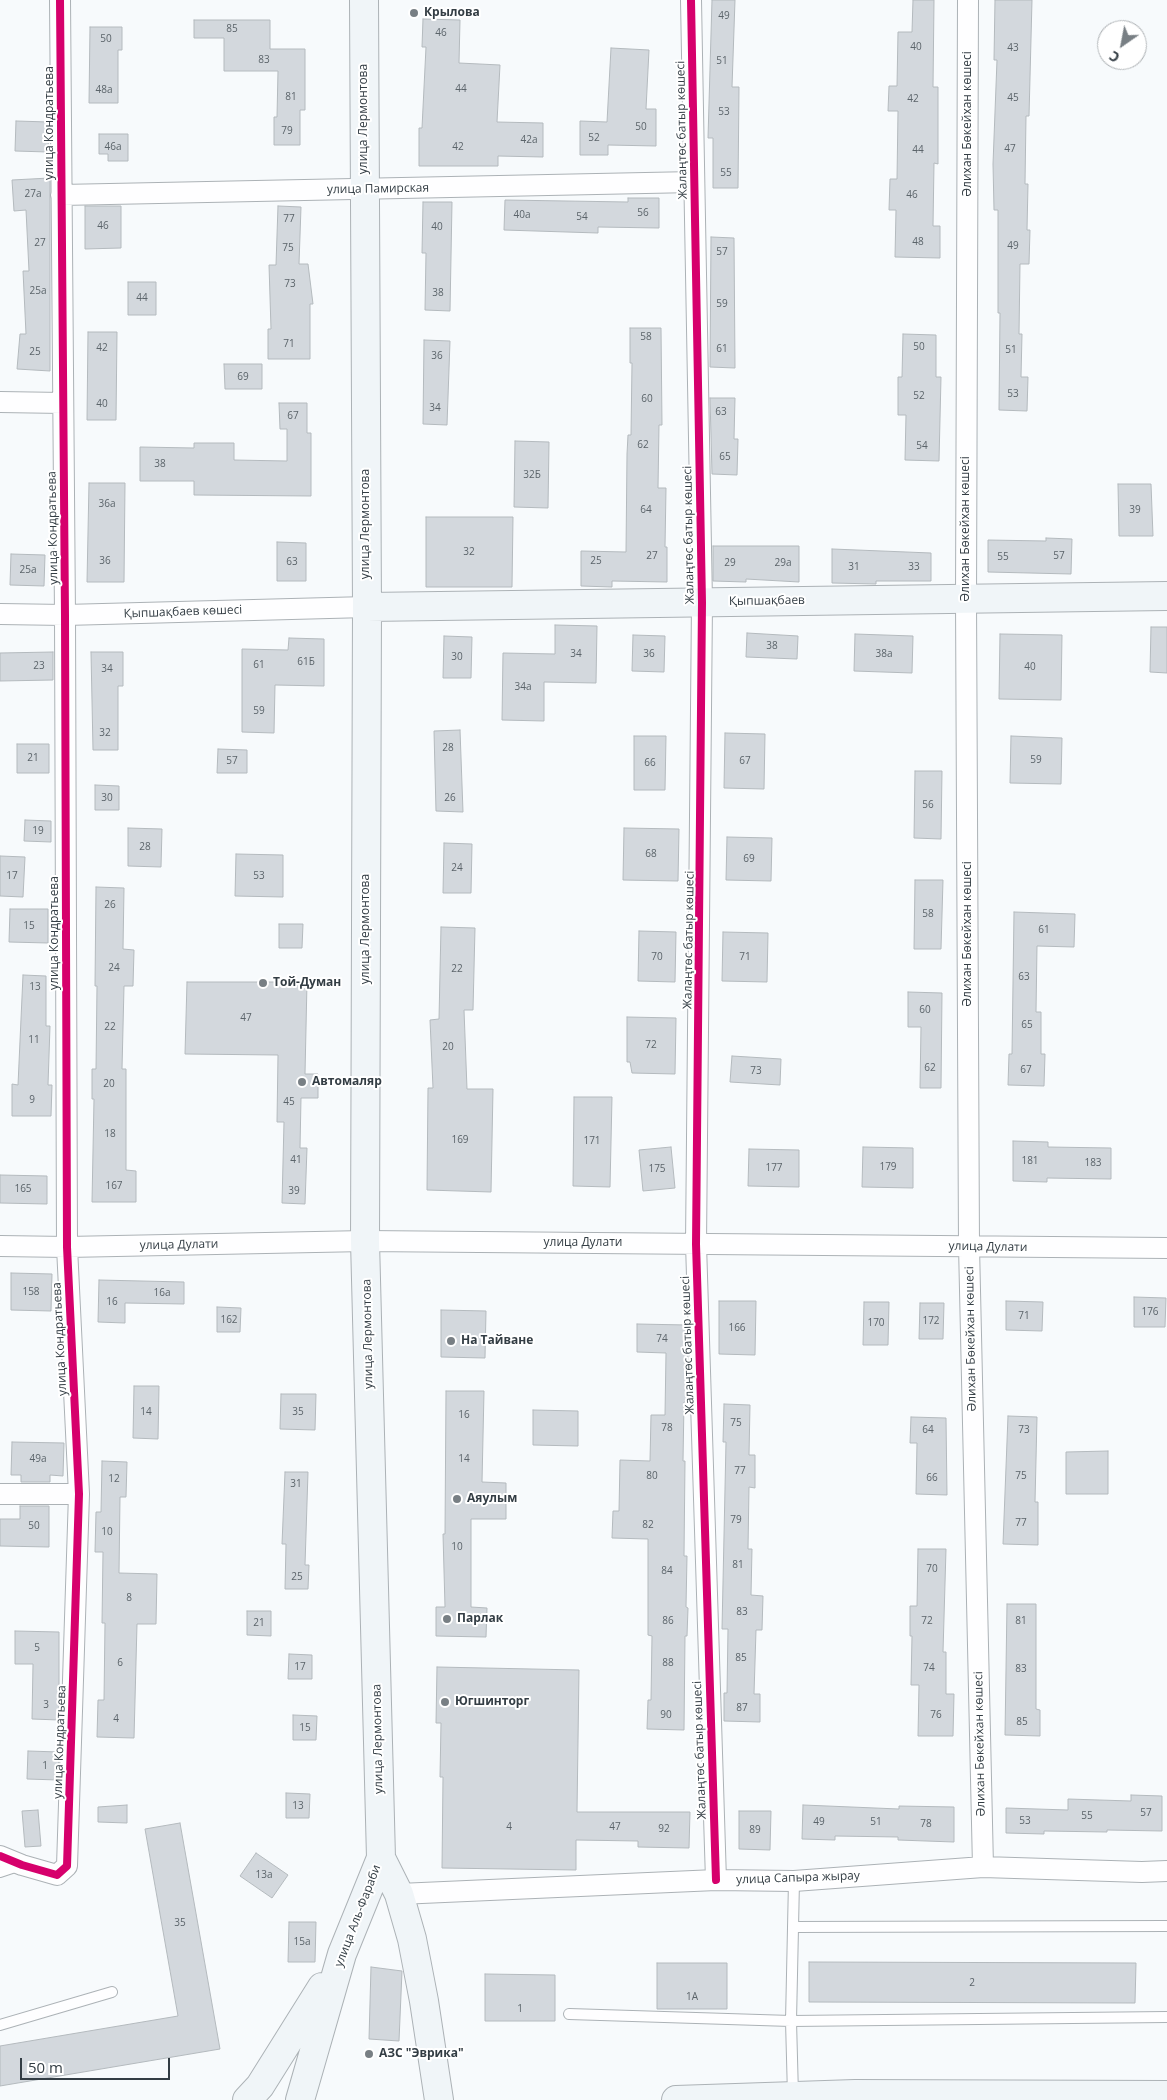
<!DOCTYPE html>
<meta charset="utf-8">
<style>
body{margin:0}
#map{position:relative;width:1167px;height:2100px;overflow:hidden;background:#f7fafc;font-family:"Open Sans",sans-serif}
canvas{display:block}
.north{position:absolute;left:1097px;top:20px;width:50px;height:50px;box-sizing:border-box;background:#fff;border:1px solid #adb1b4;border-radius:50%;rotate:213deg;font-size:14px;font-weight:700;line-height:20px;text-align:center;color:#333d44}
.north::after{content:'';display:block;margin:auto;width:18px;height:22px;background:#787f84;clip-path:polygon(50% 0,100% 100%,50% 72%,0 100%)}
.scale{position:absolute;left:20px;top:2058px;width:150px;height:22px;box-sizing:border-box;border:2px solid #333d44;border-top:0;padding-left:6px;font-size:15px;line-height:18px;white-space:nowrap;color:#333d44;-webkit-text-stroke:4px #fff;paint-order:stroke}
</style>
<div id="map">
<canvas width="1167" height="2100"></canvas>
<div class="north">С</div>
<div class="scale">50 m</div>
</div>
<script>
const context = document.querySelector('canvas').getContext('2d');
context.lineJoin = 'round';
function paint(path, color) { context.fillStyle = color; context.fill(path, 'evenodd'); }
const shape = rows => new Path2D(rows.map(r => 'M' + r).join(''));
function stroke(path, color, width, dash) { context.strokeStyle = color; context.lineWidth = width; context.lineCap = dash ? 'butt' : 'round'; context.setLineDash(dash || []); context.stroke(path); }
function drawText(font, color, halo, rows, align = 'center') {
  context.font = font + ' "Open Sans",sans-serif'; context.lineWidth = 4; context.setLineDash([]); context.textBaseline = 'middle'; context.strokeStyle = halo; context.fillStyle = color; for (const [text, x, y, turn = 0] of rows) {
    context.save(); context.translate(x, y); context.rotate((+turn || 0) * Math.PI / 180); context.textAlign = isNaN(turn) ? turn : align; if (halo) context.strokeText(text, 0, 0); context.fillText(text, 0, 0); context.restore();
  }
}
const building = shape([
 [712,0,735,0,732,87,739,87,738,188,713,188,713,138,708,138,712,0],
 [913,0,934,0,933,87,938,87,938,164,934,163,933,226,940,226,940,258,895,257,896,210,889,210,890,179,897,179,898,111,888,111,889,86,897,86,898,32,912,32,913,0],
 [995,0,1032,0,1029,116,1026,116,1025,184,1028,184,1027,230,1030,230,1029,264,1020,264,1019,334,1022,334,1021,377,1028,377,1027,411,999,410,1000,313,998,313,998,210,994,210,993,164,997,60,994,60,995,0],
 [423,19,460,20,459,63,500,65,497,122,543,123,543,157,498,156,498,166,419,166,419,128,422,128,426,47,422,47,423,19],
 [194,20,270,20,270,49,305,49,305,110,300,110,300,145,274,145,274,117,277,117,278,71,224,71,224,38,194,38,194,20],
 [90,27,122,27,122,50,118,50,118,103,89,103,90,27],
 [611,48,649,50,646,109,656,109,656,146,608,145,608,155,580,155,580,121,607,122,611,48],
 [16,121,49,122,48,152,15,151,16,121],
 [99,134,128,134,128,161,108,161,108,154,99,154,99,134],
 [50,178,50,371,17,369,20,334,26,334,23,271,29,271,26,210,14,211,12,180,50,178],
 [628,198,659,198,659,228,598,227,598,233,504,230,505,200,628,202,628,198],
 [423,202,452,202,450,311,425,310,426,253,422,253,423,202],
 [85,206,121,206,121,248,85,249,85,206],
 [278,206,301,207,299,264,308,264,313,304,310,304,310,359,268,359,268,329,271,329,269,265,276,265,278,206],
 [711,237,734,238,735,368,710,367,711,237],
 [128,282,156,282,156,315,128,315,128,282],
 [630,328,661,328,662,425,659,425,658,488,666,488,665,547,667,547,667,582,612,581,612,587,581,586,581,551,626,552,627,454,628,435,631,435,632,363,630,363,630,328],
 [88,332,117,332,116,420,87,420,88,332],
 [903,334,936,335,936,377,941,377,939,461,905,460,906,415,898,415,898,377,902,377,903,334],
 [424,340,450,341,447,425,423,424,424,340],
 [224,364,262,364,262,389,225,389,224,364],
 [710,398,735,398,734,439,738,439,737,475,712,474,710,398],
 [279,403,307,403,307,433,311,433,311,496,194,495,194,481,140,481,140,447,194,448,194,443,234,443,234,460,287,461,287,429,280,429,279,403],
 [515,441,549,442,548,508,514,507,515,441],
 [89,483,125,483,124,582,87,582,89,483],
 [1118,484,1151,484,1153,536,1119,536,1118,484],
 [426,517,513,517,512,587,426,587,426,517],
 [1046,538,1072,539,1071,574,988,572,988,540,1046,541,1046,538],
 [277,542,306,543,306,581,277,581,277,542],
 [713,546,799,546,799,582,746,579,746,582,713,581,713,546],
 [832,549,931,553,931,581,876,581,876,584,832,583,832,549],
 [11,554,45,555,44,586,10,585,11,554],
 [555,625,597,626,596,683,544,682,544,721,502,720,503,653,555,654,555,625],
 [1151,627,1167,627,1167,673,1150,672,1151,627],
 [747,633,798,636,797,659,746,657,747,633],
 [855,634,913,636,912,673,854,671,855,634],
 [1000,634,1062,635,1061,700,999,699,1000,634],
 [633,635,665,636,664,672,632,671,633,635],
 [444,636,472,637,471,678,443,678,444,636],
 [289,638,324,639,324,686,275,685,274,733,242,732,242,649,288,650,289,638],
 [53,652,53,680,0,681,0,653,53,652],
 [91,652,123,652,123,686,118,686,118,750,93,750,91,652],
 [460,730,463,812,436,811,434,731,460,730],
 [725,733,765,734,764,789,724,788,725,733],
 [634,736,666,736,665,790,634,790,634,736],
 [1011,736,1062,738,1061,784,1010,783,1011,736],
 [17,744,49,744,49,773,17,773,17,744],
 [218,749,247,750,247,773,217,773,218,749],
 [915,771,942,771,941,839,914,838,915,771],
 [95,785,119,786,119,810,95,810,95,785],
 [25,820,51,821,51,842,24,841,25,820],
 [128,828,162,829,161,867,128,866,128,828],
 [624,828,679,829,678,881,623,880,624,828],
 [727,837,772,838,771,881,726,880,727,837],
 [444,843,472,844,471,893,443,893,444,843],
 [236,854,283,855,283,897,235,896,236,854],
 [0,856,25,857,23,897,0,896,0,856],
 [915,880,943,880,941,949,914,949,915,880],
 [96,887,124,888,123,949,134,950,133,986,124,986,122,1069,126,1069,126,1170,136,1171,136,1202,92,1202,94,1099,92,1099,92,1069,96,1069,97,986,95,986,96,887],
 [10,909,48,909,48,943,9,942,10,909],
 [1014,912,1075,914,1074,947,1037,946,1036,1012,1041,1012,1041,1054,1045,1054,1044,1086,1008,1085,1009,1054,1012,1054,1014,912],
 [279,924,303,924,302,948,279,948,279,924],
 [441,927,475,928,473,1010,464,1010,467,1089,493,1089,491,1192,427,1190,428,1088,433,1088,430,1020,439,1019,441,927],
 [639,931,676,932,675,982,638,981,639,931],
 [723,932,768,933,767,982,722,981,723,932],
 [23,975,46,976,46,1026,50,1026,48,1085,52,1085,51,1116,12,1116,12,1084,18,1085,23,975],
 [187,982,307,982,305,1074,318,1074,318,1098,301,1098,300,1148,307,1148,305,1204,282,1203,284,1122,277,1122,278,1055,185,1054,187,982],
 [908,992,942,993,941,1088,920,1088,921,1027,908,1027,908,992],
 [627,1017,676,1018,675,1074,632,1073,630,1062,627,1062,627,1017],
 [732,1056,781,1059,780,1085,730,1082,732,1056],
 [574,1097,612,1097,610,1187,573,1186,574,1097],
 [1013,1141,1048,1142,1048,1147,1111,1148,1111,1179,1047,1178,1047,1182,1013,1181,1013,1141],
 [671,1147,675,1188,643,1191,639,1150,671,1147],
 [863,1147,913,1148,913,1188,862,1187,863,1147],
 [749,1149,799,1150,799,1187,748,1186,749,1149],
 [0,1175,47,1176,47,1204,0,1203,0,1175],
 [11,1273,52,1274,51,1311,11,1310,11,1273],
 [99,1280,184,1282,184,1304,125,1303,125,1323,98,1322,99,1280],
 [1134,1297,1166,1298,1165,1327,1134,1327,1134,1297],
 [719,1301,756,1301,755,1355,719,1354,719,1301],
 [1006,1301,1043,1302,1042,1331,1006,1330,1006,1301],
 [864,1302,889,1302,888,1345,863,1345,864,1302],
 [920,1303,944,1303,943,1339,919,1339,920,1303],
 [217,1307,241,1308,240,1332,217,1332,217,1307],
 [441,1310,486,1311,485,1358,441,1357,441,1310],
 [637,1324,687,1325,688,1402,684,1402,683,1461,685,1461,684,1556,687,1556,686,1607,688,1608,687,1636,685,1636,684,1730,647,1729,648,1700,651,1700,652,1636,648,1635,648,1539,612,1538,613,1511,619,1511,620,1460,650,1461,651,1415,665,1415,666,1353,637,1352,637,1324],
 [134,1386,159,1386,158,1439,133,1438,134,1386],
 [446,1391,484,1391,482,1482,506,1483,506,1519,471,1519,471,1607,487,1608,486,1637,436,1636,436,1607,445,1607,443,1534,445,1534,446,1391],
 [281,1394,316,1394,315,1430,280,1429,281,1394],
 [724,1404,750,1405,749,1455,755,1455,755,1488,749,1487,748,1549,752,1549,751,1595,763,1596,762,1630,756,1630,754,1694,760,1694,760,1722,724,1721,724,1693,727,1693,728,1629,722,1629,726,1442,723,1442,724,1404],
 [533,1410,578,1411,578,1446,533,1445,533,1410],
 [1008,1416,1037,1417,1035,1502,1038,1502,1038,1545,1003,1544,1008,1416],
 [911,1417,946,1418,947,1495,916,1494,917,1443,910,1443,911,1417],
 [12,1442,64,1443,63,1476,50,1475,50,1482,21,1482,21,1475,11,1475,12,1442],
 [1108,1451,1108,1494,1066,1494,1066,1452,1108,1451],
 [102,1461,127,1462,126,1497,120,1497,119,1573,157,1574,156,1624,137,1624,134,1738,97,1737,98,1700,104,1700,105,1623,102,1623,103,1552,95,1552,96,1512,101,1512,102,1461],
 [285,1472,308,1472,305,1565,309,1565,308,1589,285,1589,286,1544,282,1544,285,1472],
 [20,1506,49,1506,49,1547,0,1546,0,1519,20,1519,20,1506],
 [918,1549,946,1549,943,1652,946,1652,946,1694,954,1694,953,1736,918,1736,919,1685,911,1685,912,1636,910,1636,910,1606,917,1606,918,1549],
 [1007,1604,1036,1604,1036,1709,1040,1710,1040,1736,1005,1735,1007,1604],
 [247,1611,271,1611,271,1636,247,1635,247,1611],
 [15,1631,59,1632,59,1720,32,1719,33,1664,15,1664,15,1631],
 [289,1654,312,1655,312,1679,288,1679,289,1654],
 [437,1667,579,1670,577,1812,690,1812,689,1848,638,1847,638,1841,576,1840,576,1870,442,1868,443,1777,440,1777,441,1723,436,1723,437,1667],
 [293,1715,317,1716,316,1740,293,1740,293,1715],
 [28,1751,59,1752,58,1780,27,1779,28,1751],
 [286,1793,310,1794,309,1818,286,1818,286,1793],
 [1131,1795,1162,1796,1162,1831,1107,1830,1107,1832,1044,1831,1044,1834,1006,1833,1006,1808,1068,1810,1068,1799,1131,1801,1131,1795],
 [127,1805,127,1823,98,1822,98,1807,127,1805],
 [803,1805,899,1809,899,1806,954,1807,954,1842,898,1840,898,1837,835,1836,835,1840,802,1839,803,1805],
 [38,1810,41,1846,25,1847,22,1811,38,1810],
 [739,1811,771,1811,770,1850,739,1849,739,1811],
 [180,1823,220,2049,0,2086,0,2046,178,2016,145,1829,180,1823],
 [256,1853,288,1875,272,1898,240,1876,256,1853],
 [289,1922,316,1922,315,1962,288,1962,289,1922],
 [809,1962,1136,1963,1135,2003,809,2002,809,1962],
 [657,1963,727,1963,727,2009,657,2009,657,1963],
 [371,1967,402,1971,399,2041,369,2039,371,1967],
 [485,1974,555,1975,555,2021,485,2021,485,1974]
]);
paint(building, '#d3d8dd');
stroke(building, '#b4babe', 1);
const lane = shape([
 [0,1872,18,1866],
 [793,1927,1167,1926],
 [569,2014,791,2021,1167,2017],
 [0,2025,112,1992],
 [793,2095,791,2021,794,1881]
]);
const street = shape([
 [691,0,702,602,696,1244,716,1880],
 [968,0,966,599,969,1246,983,1867],
 [61,195,694,182],
 [0,402,63,403],
 [0,614,65,615,367,607],
 [0,1246,67,1247,365,1241,1167,1248],
 [0,1494,79,1494],
 [0,1856,22,1865,57,1875,67,1866,79,1494,67,1247,65,615,60,0],
 [399,1894,716,1880,794,1881,983,1867,1142,1872,1167,1871]
]);
const secondary = shape([
 [367,607,1167,596],
 [381,1858,399,1894,412,1939,424,2001,439,2100],
 [247,2100,260,2086,322,1987],
 [300,2100,342,1954,381,1858,365,1241,367,607,364,0],
 [676,2100,855,2094,1167,2095]
]);
stroke(lane, '#acb2b6', 12);
stroke(street, '#acb2b6', 22);
stroke(secondary, '#acb2b6', 30);
stroke(lane, '#fefeff', 10);
stroke(street, '#fefeff', 20);
stroke(secondary, '#f0f5f8', 28);
stroke(shape([
 [691,0,702,602,696,1244,716,1880],
 [0,1856,22,1865,57,1875,67,1866,79,1494,67,1247,65,615,60,0]
]), '#d6006c', 8);
for (const [x, y, r, color] of [
 [414,13,5,"#787f84"],
 [263,983,5,"#787f84"],
 [302,1082,5,"#787f84"],
 [451,1341,5,"#787f84"],
 [457,1499,5,"#787f84"],
 [447,1619,5,"#787f84"],
 [445,1702,5,"#787f84"],
 [369,2054,5,"#787f84"]
]) { const dot = new Path2D(); dot.arc(x, y, r, 0, 2 * Math.PI); context.fillStyle = color; context.fill(dot); stroke(dot, '#fff', 2); }
drawText('10px', '#5b646a', null, [
 ["49",724,16],
 ["85",232,29],
 ["46",441,33],
 ["50",106,39],
 ["40",916,47],
 ["43",1013,48],
 ["83",264,60],
 ["51",722,61],
 ["44",461,89],
 ["48а",104,90],
 ["81",291,97],
 ["45",1013,98],
 ["42",913,99],
 ["53",724,112],
 ["50",641,127],
 ["79",287,131],
 ["52",594,138],
 ["42а",529,140],
 ["46а",113,147],
 ["42",458,147],
 ["47",1010,149],
 ["44",918,150],
 ["55",726,173],
 ["27а",33,194],
 ["46",912,195],
 ["56",643,213],
 ["40а",522,215],
 ["54",582,217],
 ["77",289,219],
 ["46",103,226],
 ["40",437,227],
 ["48",918,242],
 ["27",40,243],
 ["49",1013,246],
 ["75",288,248],
 ["57",722,252],
 ["73",290,284],
 ["25а",38,291],
 ["38",438,293],
 ["44",142,298],
 ["59",722,304],
 ["58",646,337],
 ["71",289,344],
 ["50",919,347],
 ["42",102,348],
 ["61",722,349],
 ["51",1011,350],
 ["25",35,352],
 ["36",437,356],
 ["69",243,377],
 ["53",1013,394],
 ["52",919,396],
 ["60",647,399],
 ["40",102,404],
 ["34",435,408],
 ["63",721,412],
 ["67",293,416],
 ["62",643,445],
 ["54",922,446],
 ["65",725,457],
 ["38",160,464],
 ["32Б",532,475],
 ["36а",107,504],
 ["64",646,510],
 ["39",1135,510],
 ["32",469,552],
 ["27",652,556],
 ["57",1059,556],
 ["55",1003,557],
 ["36",105,561],
 ["25",596,561],
 ["63",292,562],
 ["29",730,563],
 ["29а",783,563],
 ["31",854,567],
 ["33",914,567],
 ["25а",28,570],
 ["38",772,646],
 ["34",576,654],
 ["36",649,654],
 ["38а",884,654],
 ["30",457,657],
 ["61Б",306,662],
 ["61",259,665],
 ["23",39,666],
 ["40",1030,667],
 ["34",107,669],
 ["34а",523,687],
 ["59",259,711],
 ["32",105,733],
 ["28",448,748],
 ["21",33,758],
 ["59",1036,760],
 ["57",232,761],
 ["67",745,761],
 ["66",650,763],
 ["30",107,798],
 ["26",450,798],
 ["56",928,805],
 ["19",38,831],
 ["28",145,847],
 ["68",651,854],
 ["69",749,859],
 ["24",457,868],
 ["17",12,876],
 ["53",259,876],
 ["26",110,905],
 ["58",928,914],
 ["15",29,926],
 ["61",1044,930],
 ["70",657,957],
 ["71",745,957],
 ["24",114,968],
 ["22",457,969],
 ["63",1024,977],
 ["13",35,987],
 ["60",925,1010],
 ["47",246,1018],
 ["65",1027,1025],
 ["22",110,1027],
 ["11",34,1040],
 ["72",651,1045],
 ["20",448,1047],
 ["62",930,1068],
 ["67",1026,1070],
 ["73",756,1071],
 ["20",109,1084],
 ["9",32,1100],
 ["45",289,1102],
 ["18",110,1134],
 ["169",460,1140],
 ["171",592,1141],
 ["41",296,1160],
 ["181",1030,1161],
 ["183",1093,1163],
 ["179",888,1167],
 ["177",774,1168],
 ["175",657,1169],
 ["167",114,1186],
 ["165",23,1189],
 ["39",294,1191],
 ["158",31,1292],
 ["16а",162,1293],
 ["16",112,1302],
 ["176",1150,1312],
 ["71",1024,1316],
 ["162",229,1320],
 ["172",931,1321],
 ["170",876,1323],
 ["166",737,1328],
 ["74",662,1339],
 ["14",146,1412],
 ["35",298,1412],
 ["16",464,1415],
 ["75",736,1423],
 ["78",667,1428],
 ["64",928,1430],
 ["73",1024,1430],
 ["49а",38,1459],
 ["14",464,1459],
 ["77",740,1471],
 ["80",652,1476],
 ["75",1021,1476],
 ["66",932,1478],
 ["12",114,1479],
 ["31",296,1484],
 ["79",736,1520],
 ["77",1021,1523],
 ["82",648,1525],
 ["50",34,1526],
 ["10",107,1532],
 ["10",457,1547],
 ["81",738,1565],
 ["70",932,1569],
 ["84",667,1571],
 ["25",297,1577],
 ["8",129,1598],
 ["83",742,1612],
 ["86",668,1621],
 ["72",927,1621],
 ["81",1021,1621],
 ["21",259,1623],
 ["5",37,1648],
 ["85",741,1658],
 ["6",120,1663],
 ["88",668,1663],
 ["17",300,1667],
 ["74",929,1668],
 ["83",1021,1669],
 ["3",46,1705],
 ["87",742,1708],
 ["90",666,1715],
 ["76",936,1715],
 ["4",116,1719],
 ["85",1022,1722],
 ["15",305,1728],
 ["1",45,1766],
 ["13",298,1806],
 ["57",1146,1813],
 ["55",1087,1816],
 ["53",1025,1821],
 ["49",819,1822],
 ["51",876,1822],
 ["78",926,1824],
 ["4",509,1827],
 ["47",615,1827],
 ["92",664,1829],
 ["89",755,1830],
 ["13а",264,1875],
 ["35",180,1923],
 ["15а",302,1942],
 ["2",972,1983],
 ["1А",692,1997],
 ["1",520,2009]
]);
drawText('bold 12px', '#333d44', '#fff', [
 ["Крылова",424,13],
 ["Той-Думан",273,983],
 ["Автомаляр",312,1082],
 ["На Тайване",461,1341],
 ["Аяулым",467,1499],
 ["Парлак",457,1619],
 ["Югшинторг",455,1702],
 ["АЗС \"Эврика\"",379,2054]
], 'left');
drawText('12px', '#333d44', '#fff', [
 ["улица Лермонтова",364,119,-90],
 ["улица Кондратьева",50,123,-90],
 ["Әлихан Бөкейхан көшесі",968,124,-90],
 ["Жалаңтөс батыр көшесі",682,130,-91],
 ["улица Памирская",378,189,-1],
 ["улица Лермонтова",366,524,-90],
 ["улица Кондратьева",53,528,-91],
 ["Әлихан Бөкейхан көшесі",966,529,-90],
 ["Жалаңтөс батыр көшесі",689,535,-91],
 ["Қыпшақбаев",767,601,-1],
 ["Қыпшақбаев көшесі",183,612,-2],
 ["улица Лермонтова",366,929,-90],
 ["улица Кондратьева",55,933,-90],
 ["Әлихан Бөкейхан көшесі",968,934,-90],
 ["Жалаңтөс батыр көшесі",689,940,-89],
 ["улица Дулати",583,1243],
 ["улица Дулати",179,1245,-1],
 ["улица Дулати",988,1247,1],
 ["улица Лермонтова",368,1334,-91],
 ["улица Кондратьева",60,1339,-93],
 ["Әлихан Бөкейхан көшесі",971,1339,-91],
 ["Жалаңтөс батыр көшесі",688,1345,-92],
 ["улица Лермонтова",378,1739,-91],
 ["улица Кондратьева",60,1742,-88],
 ["Әлихан Бөкейхан көшесі",980,1744,-91],
 ["Жалаңтөс батыр көшесі",700,1750,-92],
 ["улица Сапыра жырау",798,1878,-2],
 ["улица Аль-Фараби",358,1916,-69]
]);
</script>
